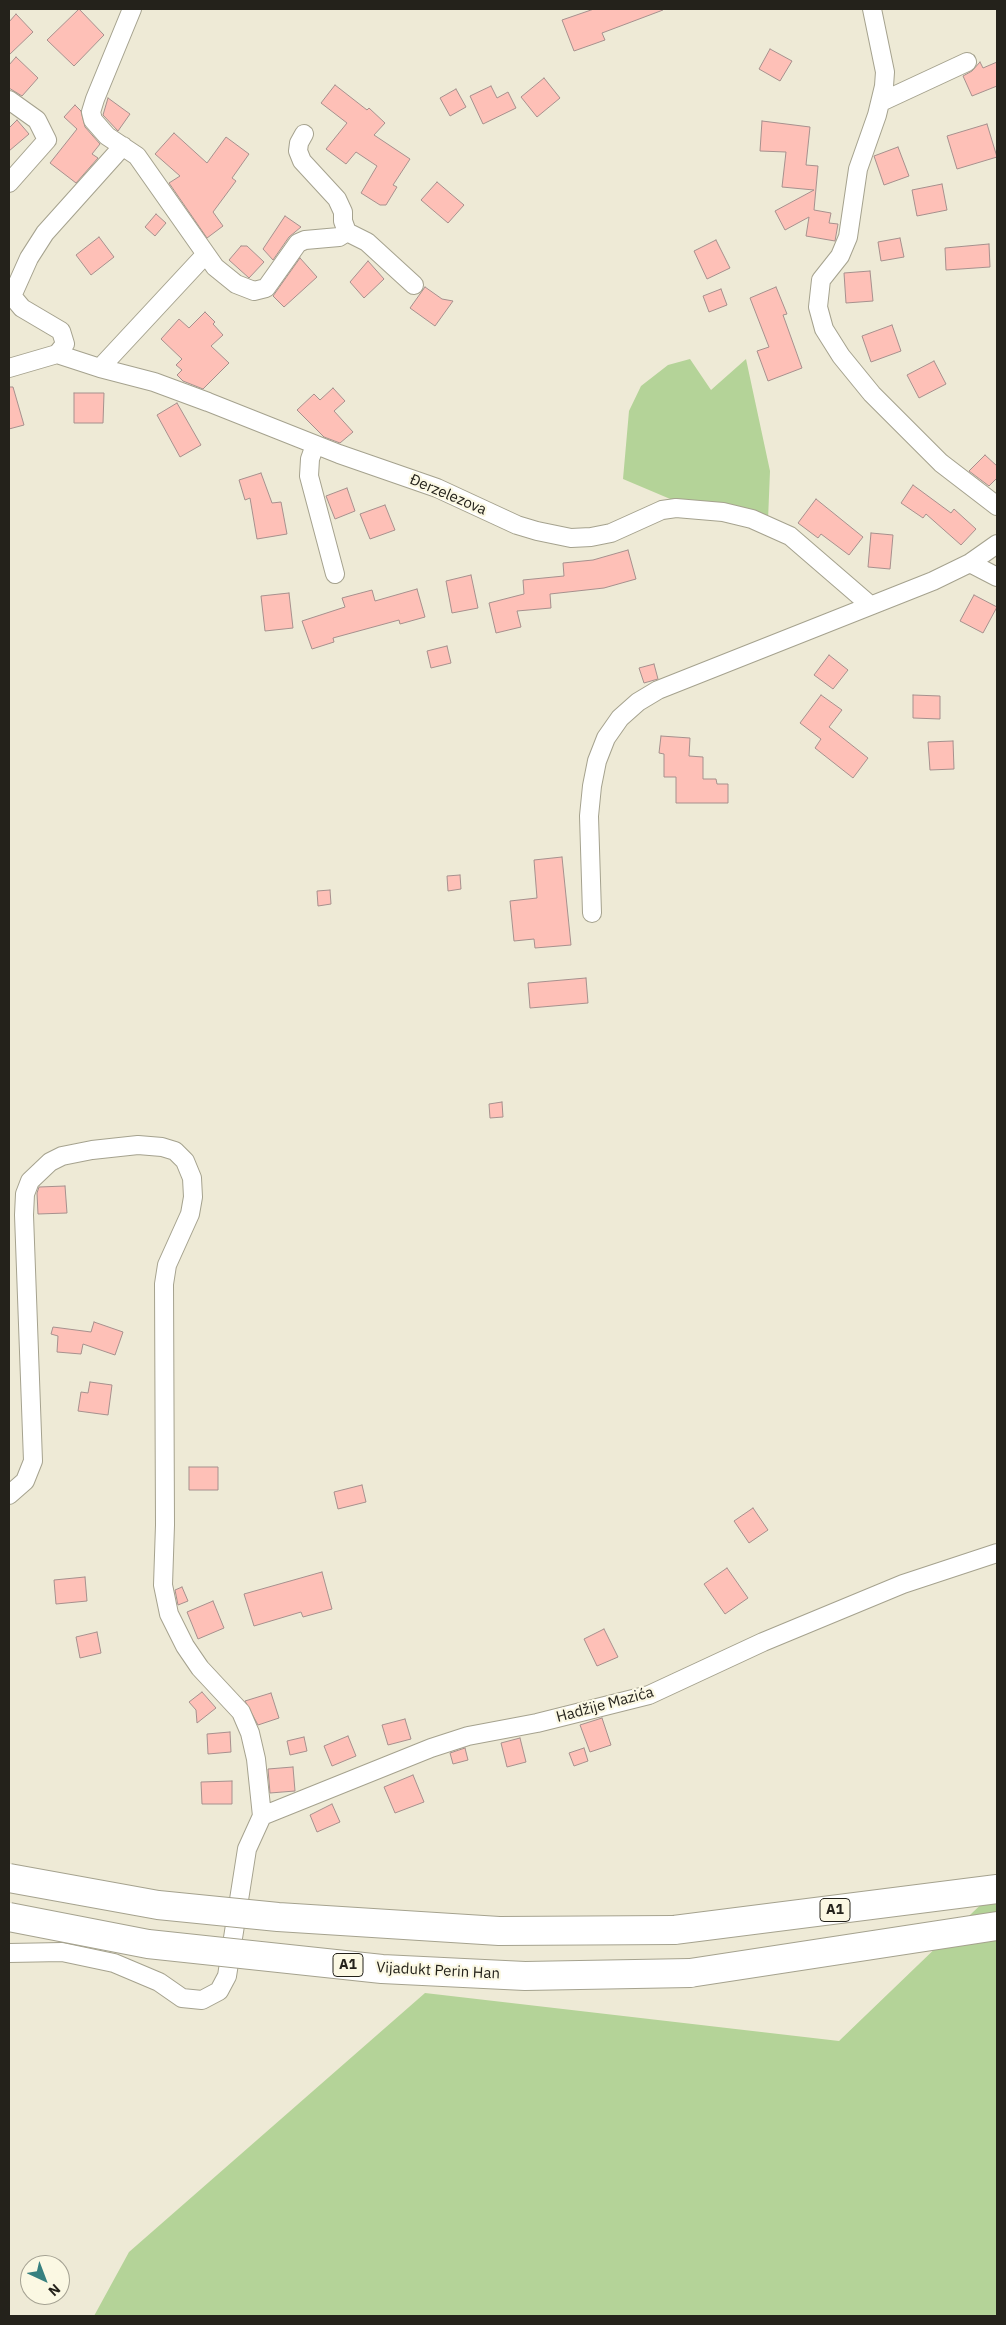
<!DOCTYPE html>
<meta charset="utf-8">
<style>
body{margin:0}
#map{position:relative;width:1006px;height:2325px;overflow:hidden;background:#eeead6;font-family:"IBM Plex Sans",sans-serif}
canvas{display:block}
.frame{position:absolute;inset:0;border:10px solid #24221b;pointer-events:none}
.north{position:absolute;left:20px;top:2255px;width:50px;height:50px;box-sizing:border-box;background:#fbf8e3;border:1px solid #a5a293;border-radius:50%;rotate:137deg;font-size:14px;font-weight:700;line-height:20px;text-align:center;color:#24221b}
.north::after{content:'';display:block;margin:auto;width:18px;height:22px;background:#37807f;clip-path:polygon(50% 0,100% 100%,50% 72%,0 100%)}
</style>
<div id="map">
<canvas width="1006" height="2325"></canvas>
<div class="frame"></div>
<div class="north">N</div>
</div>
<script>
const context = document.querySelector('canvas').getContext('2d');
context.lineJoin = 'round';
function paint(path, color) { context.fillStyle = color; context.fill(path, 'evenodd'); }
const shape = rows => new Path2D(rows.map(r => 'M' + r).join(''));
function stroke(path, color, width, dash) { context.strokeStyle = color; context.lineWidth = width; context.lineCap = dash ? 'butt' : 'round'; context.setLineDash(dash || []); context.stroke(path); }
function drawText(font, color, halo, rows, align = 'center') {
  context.font = font + ' "IBM Plex Sans",sans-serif'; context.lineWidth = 4.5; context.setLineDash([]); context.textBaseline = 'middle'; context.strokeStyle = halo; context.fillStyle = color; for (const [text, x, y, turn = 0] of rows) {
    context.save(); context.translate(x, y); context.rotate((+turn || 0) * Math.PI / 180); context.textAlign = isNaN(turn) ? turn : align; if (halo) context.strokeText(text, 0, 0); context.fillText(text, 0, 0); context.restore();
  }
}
paint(shape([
 [690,359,711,390,746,359,770,471,768,520,675,501,623,479,629,411,641,386,668,365],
 [997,1889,997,2316,94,2316,129,2252,425,1993,839,2041]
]), '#b4d398');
const building = shape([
 [79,9,104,35,74,66,47,40,79,9],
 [594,9,663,9,663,10,602,33,605,40,574,51,562,20,594,9],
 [16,14,33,32,9,55,9,22,16,14],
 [770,49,792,61,780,81,759,69,770,49],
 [16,57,38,78,22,96,9,88,9,65,16,57],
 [980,62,983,68,997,62,997,86,972,96,963,76,972,71,980,62],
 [544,78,560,98,537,117,521,97,544,78],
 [335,85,367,110,369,108,385,123,374,135,410,159,393,185,397,187,386,205,380,205,361,193,377,166,356,152,346,164,326,149,347,123,321,103,335,85],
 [491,86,497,98,508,92,516,108,483,124,470,96,491,86],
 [456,89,466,107,450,116,440,98,456,89],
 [108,98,130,114,118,131,103,115,108,98],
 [75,105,81,111,85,127,100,144,92,154,98,158,76,183,50,163,77,129,64,117,75,105],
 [17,120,29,134,9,151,9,128,17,120],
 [762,121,810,127,806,165,818,166,814,210,831,213,829,223,838,224,835,241,806,236,809,217,785,230,775,211,814,190,782,187,786,152,760,151,762,121],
 [987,124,997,157,957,169,947,136,987,124],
 [174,133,207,163,226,137,249,154,232,178,236,181,213,212,223,226,207,238,169,183,180,176,155,154,174,133],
 [898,147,909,176,884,185,874,156,898,147],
 [437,182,464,205,448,223,421,200,437,182],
 [942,184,947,210,917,216,912,190,942,184],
 [156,214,166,223,155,236,145,227,156,214],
 [285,216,301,227,289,237,273,260,263,249,285,216],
 [99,237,114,257,91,275,76,255,99,237],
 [900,238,904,257,881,261,878,242,900,238],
 [716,240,730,268,707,279,694,251,716,240],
 [989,244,990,267,946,270,945,248,989,244],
 [241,246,247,246,264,262,249,278,229,260,241,246],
 [300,258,317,277,284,307,273,296,300,258],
 [368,261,384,279,364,298,350,282,368,261],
 [870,271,873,301,846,303,844,273,870,271],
 [425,287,442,299,453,301,435,326,410,308,425,287],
 [776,287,787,314,783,315,802,368,768,381,757,351,769,347,750,298,776,287],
 [721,289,727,305,709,312,703,296,721,289],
 [205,312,215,322,213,324,223,335,211,346,229,363,203,389,183,381,177,375,182,370,176,365,182,359,161,339,179,319,189,328,205,312],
 [892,325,901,351,871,362,862,336,892,325],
 [934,361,946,384,919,398,907,375,934,361],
 [9,387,13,387,24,425,9,429,9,387],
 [333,388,345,401,334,411,353,432,340,443,324,437,297,410,314,394,320,400,333,388],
 [74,393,104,393,103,423,74,423,74,393],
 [177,403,201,445,180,457,157,415,177,403],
 [985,455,997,466,997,478,989,486,969,471,985,455],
 [261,473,272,503,281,502,287,534,257,539,250,498,245,500,239,480,261,473],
 [913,485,951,513,954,509,976,529,961,545,926,514,923,518,901,503,913,485],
 [347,488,355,511,335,519,326,496,347,488],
 [816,499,863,537,849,555,821,534,818,538,798,523,816,499],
 [385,505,395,530,370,539,360,514,385,505],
 [871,533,893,535,890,569,868,567,871,533],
 [628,550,636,579,604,588,550,594,551,608,517,611,521,627,496,633,489,603,524,594,523,580,564,576,563,563,593,560,628,550],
 [471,575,478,608,452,613,446,581,471,575],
 [417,589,425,617,400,624,399,620,333,638,334,642,312,649,302,621,345,607,342,598,372,590,375,601,417,589],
 [289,593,293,628,265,631,261,596,289,593],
 [974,595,997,607,983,633,960,621,974,595],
 [447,646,451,663,431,668,427,651,447,646],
 [829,655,848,670,833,689,814,675,829,655],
 [654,664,658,679,644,683,639,668,654,664],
 [821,695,842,710,829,727,868,758,853,778,815,748,821,739,800,723,821,695],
 [913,695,940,696,940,719,913,718,913,695],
 [661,736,690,738,689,756,703,757,703,779,716,779,717,784,728,784,728,803,676,803,676,777,664,777,664,754,659,753,661,736],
 [953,741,954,769,930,770,928,742,953,741],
 [562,857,571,945,535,948,534,939,514,941,510,901,537,898,534,860,562,857],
 [460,875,461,889,448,891,447,876,460,875],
 [330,890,331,904,318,906,317,891,330,890],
 [586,978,588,1003,530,1008,528,983,586,978],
 [502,1102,503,1117,490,1118,489,1104,502,1102],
 [65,1186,67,1213,38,1214,37,1193,39,1187,65,1186],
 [94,1322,123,1332,115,1355,83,1344,81,1354,57,1352,58,1336,51,1334,53,1327,91,1332,94,1322],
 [90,1382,112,1385,108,1415,78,1411,81,1392,88,1393,90,1382],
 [189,1467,218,1467,218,1490,189,1490,189,1467],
 [362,1485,366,1502,338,1509,334,1492,362,1485],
 [753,1508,768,1530,749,1543,734,1521,753,1508],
 [727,1568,748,1598,725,1614,704,1584,727,1568],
 [322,1572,332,1609,303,1617,301,1612,254,1626,244,1594,322,1572],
 [85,1577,87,1601,56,1604,54,1580,85,1577],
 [182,1587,188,1601,178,1605,175,1590,182,1587],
 [213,1601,224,1628,198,1639,187,1612,213,1601],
 [604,1629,618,1657,597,1666,584,1639,604,1629],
 [97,1632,101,1653,80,1658,76,1637,97,1632],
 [202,1692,216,1708,197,1723,196,1710,189,1702,202,1692],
 [271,1693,279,1718,258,1725,245,1701,271,1693],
 [602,1718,611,1745,590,1752,580,1725,602,1718],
 [405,1719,411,1739,388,1745,382,1725,405,1719],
 [230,1732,231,1752,208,1754,207,1734,230,1732],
 [348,1736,356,1756,332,1766,324,1746,348,1736],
 [304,1737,307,1751,290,1755,287,1741,304,1737],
 [520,1738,526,1762,507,1767,501,1743,520,1738],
 [465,1748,468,1760,453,1764,450,1753,465,1748],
 [584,1748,588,1761,574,1766,569,1753,584,1748],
 [293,1767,295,1791,270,1793,268,1769,293,1767],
 [413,1775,424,1802,395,1813,384,1787,413,1775],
 [232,1781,232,1804,202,1804,201,1782,232,1781],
 [332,1804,340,1822,317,1832,310,1815,332,1804]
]);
paint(building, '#fec0b7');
stroke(building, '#a6908d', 1);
const minor = shape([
 [132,9,95,99,91,112,93,120,107,136,137,156,215,267,236,284,254,291,266,288,298,243,305,240,339,237,347,232],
 [872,9,885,72,884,86,877,115,858,169,848,237,840,256,821,280,818,307,824,329,841,356,872,394,941,463,997,506],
 [9,100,37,120,47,140,9,183],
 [881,102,967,62],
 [304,134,299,143,298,151,302,161,337,199,343,212,343,221,347,232,367,242,414,285],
 [9,295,12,296,22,308,61,331,65,344,57,354],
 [12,296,29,258,45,233,123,146],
 [9,368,57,354,100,368,154,382,208,402,339,454,437,488,517,525,537,531,571,538,591,537,611,533,662,510,676,508,723,512,752,519,790,536,870,605],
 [100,368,205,255],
 [315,445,310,459,309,476,335,574],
 [970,563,997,577],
 [592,913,589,816,592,786,597,761,606,738,620,718,638,702,658,690,933,581,970,563,997,544],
 [9,1495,25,1481,33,1461,24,1215,25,1194,30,1181,50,1162,62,1156,92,1150,138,1145,162,1147,175,1151,185,1161,192,1178,193,1197,190,1214,167,1265,164,1284,165,1525,163,1585,169,1614,185,1646,200,1668,241,1712,250,1733,256,1759,262,1816,247,1849,227,1976,219,1991,202,2000,182,1998,159,1982,114,1963,62,1952,9,1953],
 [262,1816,431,1748,468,1736,537,1723,649,1695,763,1642,903,1584,997,1553]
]);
const motorway = shape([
 [674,1930,997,1889],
 [690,1973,997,1926]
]);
stroke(minor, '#a5a28e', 20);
stroke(motorway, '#a5a28e', 30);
stroke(minor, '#fff', 18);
stroke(motorway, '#fff', 28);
const motorwayBridge = shape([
 [9,1878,158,1905,278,1917,499,1931,674,1930],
 [9,1917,148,1944,382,1969,525,1976,690,1973]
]);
stroke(motorwayBridge, '#a5a28e', 30, []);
stroke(motorwayBridge, '#fff', 28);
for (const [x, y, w] of [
 [835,1910,30],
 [348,1965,30]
]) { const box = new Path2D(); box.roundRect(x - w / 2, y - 11.5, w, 23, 4); context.fillStyle = '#fbf8e3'; context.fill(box); stroke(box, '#24221b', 1); }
drawText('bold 14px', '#24221b', null, [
 ["A1",835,1910],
 ["A1",348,1965]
]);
drawText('15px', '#24221b', '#fbf8e3', [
 ["Đerzelezova",448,495,23],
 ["Hadžije Mazića",605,1705,-15],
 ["Vijadukt Perin Han",438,1971,3]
]);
</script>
